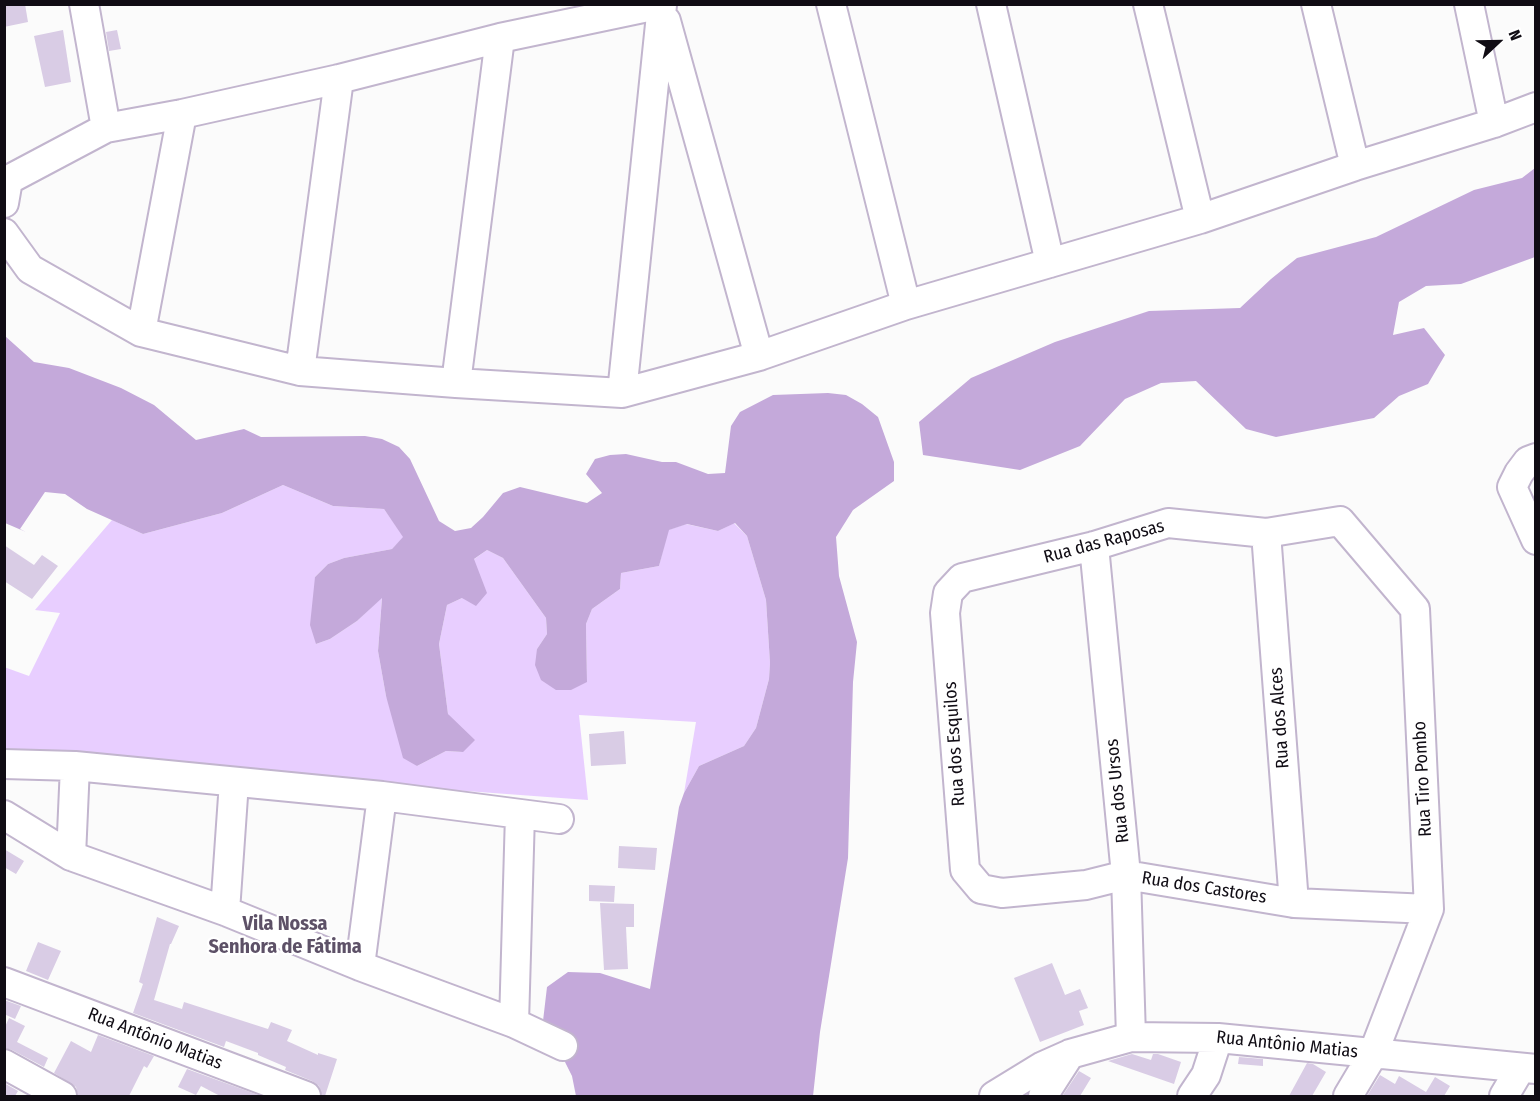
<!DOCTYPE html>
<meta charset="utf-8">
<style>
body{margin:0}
#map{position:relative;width:1540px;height:1101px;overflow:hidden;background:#fbfbfb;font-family:"Fira Sans Condensed",sans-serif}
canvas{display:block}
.frame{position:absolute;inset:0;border:6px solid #100c14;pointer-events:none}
.north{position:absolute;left:1468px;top:12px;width:60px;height:60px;-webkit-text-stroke:4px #fff;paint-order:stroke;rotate:68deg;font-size:16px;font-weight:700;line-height:24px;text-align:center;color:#100c14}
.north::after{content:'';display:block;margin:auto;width:21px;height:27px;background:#100c14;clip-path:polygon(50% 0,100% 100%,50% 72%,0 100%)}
</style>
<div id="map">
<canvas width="1540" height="1101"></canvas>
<div class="frame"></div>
<div class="north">N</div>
</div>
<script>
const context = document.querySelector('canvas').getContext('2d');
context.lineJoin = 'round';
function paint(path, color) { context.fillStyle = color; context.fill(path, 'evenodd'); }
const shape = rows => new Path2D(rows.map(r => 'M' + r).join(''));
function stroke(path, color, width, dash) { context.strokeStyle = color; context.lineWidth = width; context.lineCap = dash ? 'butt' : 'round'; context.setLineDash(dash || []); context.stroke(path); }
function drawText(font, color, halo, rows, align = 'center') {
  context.font = font + ' "Fira Sans Condensed",sans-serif'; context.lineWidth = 4.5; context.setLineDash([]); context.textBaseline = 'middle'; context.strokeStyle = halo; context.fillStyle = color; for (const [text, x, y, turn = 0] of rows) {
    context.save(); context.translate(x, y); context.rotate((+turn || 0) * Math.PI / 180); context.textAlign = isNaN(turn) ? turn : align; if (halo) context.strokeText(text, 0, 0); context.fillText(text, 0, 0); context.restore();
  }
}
paint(shape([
 [283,485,333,506,384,509,404,537,392,549,344,558,328,564,315,577,316,644,330,639,357,621,382,597,378,651,386,696,417,766,446,751,463,752,448,714,439,644,447,605,462,598,473,560,487,550,503,558,546,618,547,634,537,649,587,682,586,624,592,609,620,589,621,573,659,566,668,530,686,524,718,531,734,523,747,536,766,600,770,663,769,679,756,728,744,746,699,766,684,793,696,722,579,715,588,800,5,757,4,667,29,676,60,613,35,610,112,520,143,534,222,513]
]), '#e8ceff');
paint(shape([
 [1535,168,1535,257,1461,284,1426,286,1399,302,1393,335,1424,328,1445,355,1428,384,1399,396,1374,418,1276,437,1246,429,1196,381,1161,383,1125,399,1080,446,1020,470,923,455,919,422,971,378,1055,342,1149,311,1240,308,1271,279,1297,258,1376,237,1474,190,1522,178],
 [5,336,34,362,69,368,121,388,154,405,196,440,244,429,261,437,365,436,382,439,399,447,410,459,439,521,455,531,471,528,483,517,503,493,520,487,587,503,602,493,586,474,595,459,610,455,626,454,662,462,676,462,708,474,725,473,731,426,740,412,773,395,828,393,846,395,862,404,878,417,894,462,894,481,853,510,836,537,839,576,857,642,853,682,848,858,820,1032,813,1096,576,1096,572,1076,565,1062,546,1036,543,1021,547,987,568,972,600,973,650,989,679,807,684,793,699,766,744,746,756,728,769,679,770,663,766,600,747,536,735,523,718,531,687,524,669,530,659,566,621,573,620,589,592,609,586,624,587,682,571,690,556,690,541,680,535,665,537,649,547,634,546,618,503,558,487,550,474,559,487,593,476,606,462,598,447,605,439,644,448,714,475,740,463,752,446,751,417,766,403,758,386,696,378,651,382,598,357,621,330,639,316,644,310,625,315,577,328,564,344,558,392,549,403,537,384,509,333,506,283,485,222,513,143,534,87,509,65,494,45,492,20,529,26,532,5,523]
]), '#c4a9da');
paint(shape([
 [4,4,25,4,28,22,4,27],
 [63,30,71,82,45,87,34,36],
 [117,30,121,49,109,51,106,32],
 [4,545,34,565,42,555,58,566,32,599,4,581],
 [624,731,626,764,591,766,589,734],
 [619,846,657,848,655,870,618,868],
 [4,849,24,861,16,874,4,867],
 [589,885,615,886,614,902,589,901],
 [600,903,634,904,634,927,626,927,628,969,604,970],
 [157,917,179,926,171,944,170,944,154,1000,182,1009,184,1002,268,1029,271,1022,292,1030,287,1041,318,1055,318,1053,337,1059,325,1096,322,1096,319,1086,312,1081,285,1070,286,1067,258,1055,258,1053,226,1041,224,1047,133,1013,143,984,139,982],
 [38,942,61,951,48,980,26,971],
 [1052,963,1065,995,1080,989,1088,1008,1079,1011,1084,1025,1040,1042,1014,978],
 [4,1000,21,1006,15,1019,4,1014],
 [9,1018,25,1026,17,1042,48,1058,44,1067,12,1050,4,1048,4,1029],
 [98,1035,154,1056,147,1068,144,1066,129,1096,78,1096,76,1087,54,1073,71,1041,91,1052],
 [1132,1054,1151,1060,1153,1054,1158,1054,1181,1062,1174,1084,1108,1061],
 [1239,1057,1263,1059,1263,1066,1238,1064],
 [1307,1063,1313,1064,1326,1072,1312,1096,1289,1096],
 [187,1069,261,1096,220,1096,201,1086,196,1095,178,1087],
 [1079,1071,1091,1078,1080,1096,1066,1096,1063,1095],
 [1380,1075,1395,1084,1399,1076,1426,1092,1435,1077,1450,1086,1444,1096,1367,1096],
 [4,1083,18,1091,15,1096,4,1096]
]), '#d9cce5');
const minor = shape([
 [84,4,106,128],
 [831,4,906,305],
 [991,4,1050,263],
 [1148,4,1200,219],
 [1316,4,1355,166],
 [1469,4,1494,123],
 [666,21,759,356],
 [4,203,8,180,106,128,182,114,339,79,500,38,662,4],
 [4,233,30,269,141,332,300,371,456,383,622,393,759,356,906,305,1200,219,1355,166,1494,123,1536,107],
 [141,332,182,114],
 [300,371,339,79],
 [456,383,500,38],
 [622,393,662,5],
 [1536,458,1528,461,1519,473,1512,487,1536,540],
 [1266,533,1294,903],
 [1094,546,1126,875,1131,1037],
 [4,764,75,766,382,796,559,819],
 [4,815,71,856,225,911,360,966,514,1023,563,1046],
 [71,856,75,766],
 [225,911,234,782],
 [360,966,382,796],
 [4,982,306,1096],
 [514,1023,520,814],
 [4,1064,62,1096],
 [994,1096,1043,1066,1070,1054,1131,1037,1218,1038,1536,1069],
 [1043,1096,1070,1054],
 [1192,1096,1206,1075,1218,1038],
 [1348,1096,1373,1054,1429,909,1415,609,1340,521,1266,533,1168,523,1094,546,962,578,948,593,945,613,965,870,981,889,1002,893,1086,885,1126,875,1294,903,1429,909],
 [1504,1096,1520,1069]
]);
stroke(minor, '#c2b5ce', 32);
stroke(minor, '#fff', 28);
drawText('18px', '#100c14', '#fff', [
 ["Rua das Raposas",1104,542,-15],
 ["Rua dos Alces",1280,718,-94],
 ["Rua dos Esquilos",955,744,-94],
 ["Rua Tiro Pombo",1423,779,-93],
 ["Rua dos Ursos",1118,791,-96],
 ["Rua dos Castores",1204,888,9],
 ["Rua Antônio Matias",155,1039,21],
 ["Rua Antônio Matias",1287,1045,6]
]);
drawText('bold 20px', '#5d5167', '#fff', [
 ["Vila Nossa",285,924],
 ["Senhora de Fátima",285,947]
]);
</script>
